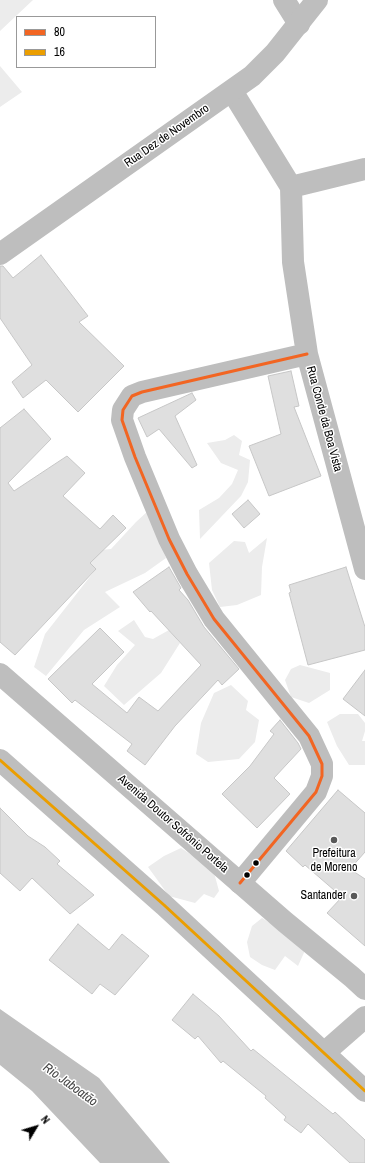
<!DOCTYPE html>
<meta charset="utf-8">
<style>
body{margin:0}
#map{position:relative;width:365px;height:1163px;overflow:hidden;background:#fff;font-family:"Archivo Narrow",sans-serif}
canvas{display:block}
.legend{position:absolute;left:16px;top:16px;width:140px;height:52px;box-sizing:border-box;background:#fff;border:1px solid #999;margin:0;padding:5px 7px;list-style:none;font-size:12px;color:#000}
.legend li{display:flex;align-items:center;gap:8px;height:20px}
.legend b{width:20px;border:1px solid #999}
.north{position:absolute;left:16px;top:1107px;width:40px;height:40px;-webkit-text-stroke:3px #fff;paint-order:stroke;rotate:52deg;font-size:11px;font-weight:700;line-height:16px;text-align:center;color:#000}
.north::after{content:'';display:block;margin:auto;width:14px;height:18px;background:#000;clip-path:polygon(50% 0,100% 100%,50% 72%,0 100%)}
</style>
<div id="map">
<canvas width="365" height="1163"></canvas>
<ul class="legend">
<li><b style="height:5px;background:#f26522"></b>80</li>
<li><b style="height:5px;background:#eb9e00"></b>16</li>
</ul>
<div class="north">N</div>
</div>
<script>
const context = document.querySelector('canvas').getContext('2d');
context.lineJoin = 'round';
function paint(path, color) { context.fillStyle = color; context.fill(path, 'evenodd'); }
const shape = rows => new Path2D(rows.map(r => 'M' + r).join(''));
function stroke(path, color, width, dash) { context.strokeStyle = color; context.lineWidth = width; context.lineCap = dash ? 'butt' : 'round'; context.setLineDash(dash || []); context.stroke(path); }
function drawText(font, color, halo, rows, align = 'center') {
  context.font = font + ' "Archivo Narrow",sans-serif'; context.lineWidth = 3; context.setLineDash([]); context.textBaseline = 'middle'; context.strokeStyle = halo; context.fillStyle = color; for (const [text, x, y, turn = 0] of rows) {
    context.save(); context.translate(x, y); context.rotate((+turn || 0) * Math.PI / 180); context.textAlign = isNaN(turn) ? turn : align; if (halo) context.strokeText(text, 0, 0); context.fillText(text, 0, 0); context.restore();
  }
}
paint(shape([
 [0,0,33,0,0,31],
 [0,66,22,92,0,107],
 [234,435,242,441,239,455,250,460,248,482,241,496,200,539,199,510,219,498,232,484,238,470,221,463,207,443,225,440],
 [149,510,166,558,145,573,105,592,120,607,84,630,46,676,34,667,45,634,96,569,90,563,101,550,111,549,136,522],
 [267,538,262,567,261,595,237,605,220,607,212,590,209,563,234,541,245,542,249,553],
 [134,620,145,637,153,639,169,630,180,643,161,673,124,705,104,686,117,665,135,645,118,631],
 [300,665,330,673,330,690,309,703,291,697,285,680,291,669],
 [231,685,248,701,246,710,259,720,255,742,239,759,208,762,196,754,201,723,214,693],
 [340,714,358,714,365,723,365,731,362,741,365,741,365,765,349,765,337,746,327,722],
 [181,848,213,869,219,891,214,898,204,894,195,903,169,896,148,867,164,856],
 [262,918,307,946,298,966,285,956,275,970,262,965,250,957,247,942,252,926]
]), '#ececec');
paint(shape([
 [0,1009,99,1078,170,1163,100,1163,32,1091,0,1065]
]), '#bfbfbf');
const building = shape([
 [41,255,88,316,79,322,124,366,78,412,46,380,23,398,12,382,32,365,0,318,0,266,3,266,13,278,41,255],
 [291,371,299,406,294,407,321,476,269,496,249,446,281,434,268,376,291,371],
 [192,393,196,400,175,416,197,465,192,468,159,429,147,437,138,418,192,393],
 [24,409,51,439,8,483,14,491,67,456,85,473,63,496,100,529,113,515,126,528,90,563,96,569,15,655,0,642,0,428,24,409],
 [248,500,260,514,244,528,232,514,248,500],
 [169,567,181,588,179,590,188,600,204,627,239,669,222,685,218,680,175,726,145,765,127,751,132,744,75,700,72,703,48,679,100,628,124,652,92,684,127,713,139,697,158,711,201,665,151,611,150,612,133,592,169,567],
 [346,567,365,627,365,650,308,665,289,593,291,592,289,585,346,567],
 [365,670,365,716,343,699,365,670],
 [280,720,298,743,301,749,274,778,290,794,257,828,222,794,250,766,274,734,270,731,280,720],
 [338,790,365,813,365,852,350,869,365,879,365,946,327,913,342,897,305,865,303,867,286,851,338,790],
 [0,808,28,836,45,847,60,861,57,864,94,895,70,914,32,878,20,891,0,873,0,808],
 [78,924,109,950,122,934,149,956,115,995,100,984,92,994,49,960,78,924],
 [193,994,219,1016,251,1051,253,1049,333,1114,335,1112,365,1140,365,1163,350,1163,308,1124,301,1133,284,1120,286,1117,265,1098,266,1096,223,1061,221,1063,198,1036,195,1039,172,1020,193,994]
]);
paint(building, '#dfdfdf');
stroke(building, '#c7c7c7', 1);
stroke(shape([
 [284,0,299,24],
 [232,91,291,187,293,262,307,354,365,569],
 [291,187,365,169],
 [0,760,164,905,365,1091],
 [240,883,316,792,322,776,322,764,309,736,214,619,187,574,169,539,135,457,122,420,123,410,132,396,142,392,307,354],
 [324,1053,365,1017]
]), '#bebebe', 22);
stroke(shape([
 [0,254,252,76,275,53,317,0],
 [0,674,285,922,352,977,365,989]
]), '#bebebe', 22);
stroke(shape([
 [240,883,316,792,322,776,322,764,309,736,214,619,187,574,169,539,135,457,122,420,123,410,132,396,142,392,307,354]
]), '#f26522', 3);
stroke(shape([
 [0,760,164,905,365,1091]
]), '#eb9e00', 3);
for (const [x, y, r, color] of [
 [334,840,4,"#595959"],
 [256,863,3.5,"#000"],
 [247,875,3.5,"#000"],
 [354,896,4,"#595959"]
]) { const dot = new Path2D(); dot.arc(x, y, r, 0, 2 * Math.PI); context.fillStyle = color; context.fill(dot); stroke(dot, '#fff', 1.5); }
drawText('12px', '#000', '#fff', [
 ["Rua Dez de Novembro",167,136,-35],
 ["Rua Conde da Boa Vista",324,419,75],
 ["Avenida Doutor Sofrônio Portela",173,824,41]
]);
drawText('12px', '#000', '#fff', [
 ["Prefeitura",334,854],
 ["de Moreno",334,868],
 ["Santander",346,896,"right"]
]);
drawText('italic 13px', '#444', '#fff', [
 ["Rio Jaboatão",70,1085,36]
]);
</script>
